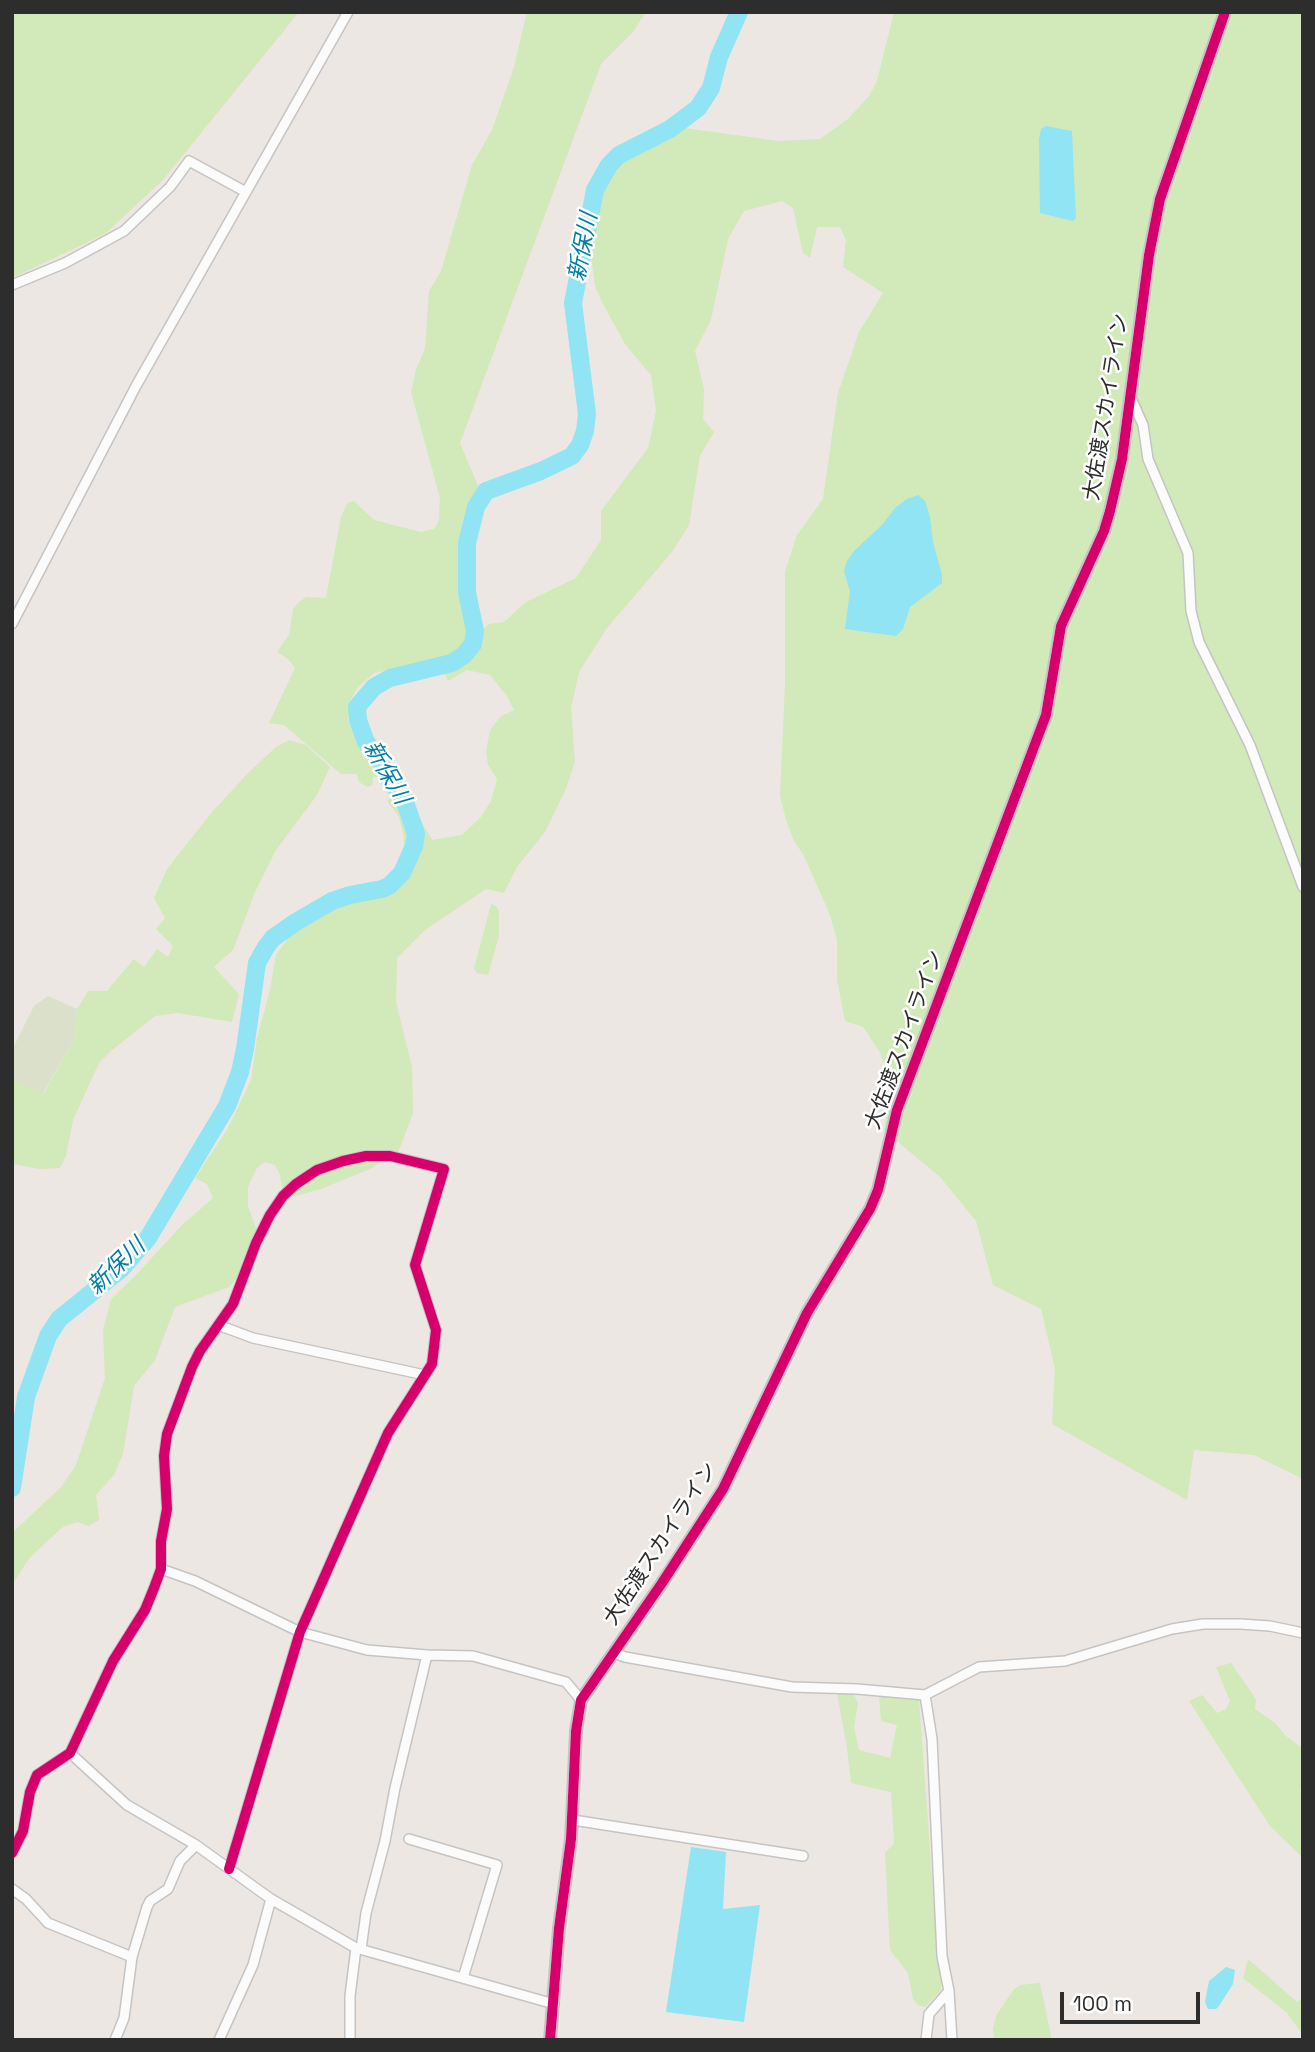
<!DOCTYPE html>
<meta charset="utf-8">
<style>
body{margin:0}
#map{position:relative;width:1315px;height:2052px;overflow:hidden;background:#ece7e3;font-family:"Space Grotesk",sans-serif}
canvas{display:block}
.frame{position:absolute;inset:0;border:14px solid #2d2d2d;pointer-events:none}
.scale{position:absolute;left:1060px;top:1992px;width:140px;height:32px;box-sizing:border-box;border:4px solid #2d2d2d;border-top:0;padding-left:9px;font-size:21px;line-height:24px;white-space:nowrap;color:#2d2d2d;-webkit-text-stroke:5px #fff;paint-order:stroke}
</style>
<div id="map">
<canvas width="1315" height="2052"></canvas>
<div class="frame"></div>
<div class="scale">100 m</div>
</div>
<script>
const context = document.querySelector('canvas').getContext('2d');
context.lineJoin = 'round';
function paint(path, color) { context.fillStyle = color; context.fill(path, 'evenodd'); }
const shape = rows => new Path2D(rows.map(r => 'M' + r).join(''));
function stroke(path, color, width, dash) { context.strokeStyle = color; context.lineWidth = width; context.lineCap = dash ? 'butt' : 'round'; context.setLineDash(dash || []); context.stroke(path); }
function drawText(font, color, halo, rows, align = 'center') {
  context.font = font + ' "Space Grotesk","Noto Sans JP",sans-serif'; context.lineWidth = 5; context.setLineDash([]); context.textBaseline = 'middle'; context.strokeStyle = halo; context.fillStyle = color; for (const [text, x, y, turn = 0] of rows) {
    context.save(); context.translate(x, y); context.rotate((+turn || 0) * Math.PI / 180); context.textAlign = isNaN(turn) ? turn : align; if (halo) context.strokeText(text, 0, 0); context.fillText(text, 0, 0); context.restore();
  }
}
paint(shape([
 [12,12,299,12,163,180,105,234,12,278],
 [527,12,646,12,633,32,601,64,460,443,478,486,468,515,461,552,462,604,468,638,460,650,450,656,374,673,358,687,350,701,348,720,360,749,379,768,378,776,373,777,372,785,367,787,359,782,357,774,341,774,284,725,269,723,295,668,288,659,277,652,289,635,293,609,298,603,306,597,326,598,341,517,347,503,354,501,374,520,421,532,434,529,439,520,440,498,411,392,416,370,425,348,429,291,441,271,472,165,492,130,514,67],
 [894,12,1303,12,1303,1479,1254,1455,1194,1450,1187,1500,1052,1424,1055,1369,1041,1309,993,1285,976,1221,940,1177,884,1130,891,1086,880,1052,863,1027,845,1021,837,980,837,940,830,915,804,856,793,839,786,820,780,795,785,685,785,572,797,535,823,499,838,393,859,332,883,293,843,267,846,240,840,227,817,227,810,258,803,253,793,208,782,201,744,211,728,239,711,320,695,351,704,389,703,419,714,432,700,456,689,525,672,552,607,628,579,672,571,708,575,762,565,791,545,832,517,867,504,893,486,889,425,930,397,958,396,1002,412,1067,413,1113,399,1150,370,1169,321,1189,288,1198,282,1188,280,1175,275,1165,265,1162,257,1168,248,1187,248,1206,257,1231,237,1278,229,1287,175,1307,155,1360,134,1386,123,1454,114,1475,96,1495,99,1520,89,1526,77,1522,63,1527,30,1557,14,1582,12,1594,12,1533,61,1487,76,1465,105,1378,103,1330,111,1299,136,1275,182,1225,213,1198,207,1184,195,1178,228,1128,251,1080,257,1038,270,990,276,955,309,910,336,890,388,880,404,858,404,837,399,817,387,801,394,794,406,795,432,840,462,835,481,817,491,801,497,779,488,765,486,751,490,730,501,716,514,710,507,696,490,675,467,670,448,681,444,672,465,659,477,646,481,631,489,624,504,622,526,602,576,578,601,540,601,511,648,448,656,411,651,375,625,344,603,304,595,286,591,254,602,190,614,169,626,156,684,128,779,141,820,139,848,119,869,96,877,81],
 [289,740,306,745,330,767,317,795,276,850,255,892,233,950,214,967,239,994,232,1022,178,1013,155,1016,111,1051,99,1063,73,1120,66,1156,60,1168,40,1169,12,1164,12,1080,44,1093,74,1040,77,1009,88,991,107,991,134,959,144,967,157,949,168,957,173,946,156,929,165,918,154,898,167,869,212,812,249,772,276,747],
 [491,904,496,906,499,911,499,936,488,975,477,973,474,969],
 [1231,1663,1252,1693,1256,1700,1255,1709,1275,1723,1286,1736,1302,1748,1303,1786,1300,1790,1303,1797,1301,1822,1303,1826,1303,1858,1270,1826,1189,1701,1202,1695,1217,1713,1226,1709,1230,1701,1216,1667],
 [837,1693,853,1693,858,1703,854,1727,859,1750,890,1758,897,1725,881,1721,879,1696,919,1700,936,1932,942,1978,941,1990,925,2007,918,2005,913,1999,908,1973,890,1950,885,1853,894,1843,891,1792,851,1783,847,1748],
 [1248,1959,1297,2002,1303,1997,1303,2035,1286,2012,1243,1978],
 [1040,1983,1052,2040,994,2040,993,2028,997,2014,1014,1989,1020,1985]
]), '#d2e9b9');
paint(shape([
 [48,996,77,1009,74,1040,43,1093,12,1080,12,1050,34,1006]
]), '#dae0ca');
paint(shape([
 [1046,126,1072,131,1076,218,1073,221,1040,213,1039,139,1041,129],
 [918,495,925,501,930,517,933,542,942,575,942,583,910,607,903,629,896,636,845,629,850,591,844,571,847,561,854,551,882,525,896,507,907,499],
 [691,1847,726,1852,723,1909,760,1905,744,2022,666,2012],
 [1226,1967,1235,1970,1233,1984,1219,2006,1216,2009,1208,2009,1205,2002,1209,1981]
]), '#91e4f3');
stroke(shape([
 [12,1488,26,1397,48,1336,59,1319,121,1269,148,1238,227,1106,240,1072,245,1049,257,963,266,947,273,938,296,922,332,901,350,895,382,889,389,886,402,873,414,846,416,834,403,796,389,780,381,761,366,742,358,720,357,707,374,687,390,678,452,663,464,655,473,644,475,631,467,592,467,543,476,507,486,491,541,471,572,456,580,445,585,431,587,414,573,303,595,190,609,165,619,155,670,129,698,108,711,88,719,57,739,12]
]), '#91e4f3', 18);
const minor = shape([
 [12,285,65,263,124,231,170,187,189,161,246,192],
 [1131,398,1143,425,1148,459,1188,553,1191,611,1199,642,1250,745,1303,887],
 [12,624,136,386,348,12],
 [218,1325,253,1338,425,1375],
 [161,1569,195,1581,300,1632,367,1650,427,1655,473,1656,566,1682,581,1700],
 [614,1653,625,1657,792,1687,857,1689,925,1695,979,1667,1065,1661,1172,1629,1203,1624,1240,1624,1270,1626,1303,1633],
 [925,1695,932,1739,942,1956,949,1991,952,2040],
 [70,1753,127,1805,196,1845,271,1899,356,1948,554,2004],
 [573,1820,803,1856],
 [409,1839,497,1865,463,1978],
 [12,1853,23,1831,30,1792,37,1775,70,1753,113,1661,145,1610,154,1588,161,1569,161,1541,167,1509,164,1456,167,1434,192,1367,200,1351,233,1304,256,1243,270,1215,283,1196,296,1184,317,1170,343,1161,366,1156,390,1156,444,1169,415,1265,436,1330,432,1364,388,1433,300,1632,229,1869],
 [12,1889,26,1899,48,1923,132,1957],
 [361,1949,366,1913,385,1841,395,1788,427,1655],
 [115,2040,124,2018,132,1957,147,1907,150,1901,168,1889,180,1861,196,1845],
 [219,2040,253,1965,271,1899],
 [350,2040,350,1996,356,1948],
 [926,2040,929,2014,949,1991]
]);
const tertiary = shape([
 [550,2040,559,1928,571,1839,576,1731,581,1700,662,1583,723,1489,807,1313,870,1209,878,1190,897,1110,1046,715,1061,626,1104,531,1110,511,1122,459,1149,255,1160,199,1225,12]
]);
stroke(minor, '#c5c4c4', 12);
stroke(tertiary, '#c5c4c4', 14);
stroke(minor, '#fcfbfb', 9);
stroke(tertiary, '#fcfbfb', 10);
stroke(shape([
 [12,1853,23,1831,30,1792,37,1775,70,1753,113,1661,145,1610,154,1588,161,1569,161,1541,167,1509,164,1456,167,1434,192,1367,200,1351,233,1304,256,1243,270,1215,283,1196,296,1184,317,1170,343,1161,366,1156,390,1156,444,1169,415,1265,436,1330,432,1364,388,1433,300,1632,229,1869],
 [550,2040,559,1928,571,1839,576,1731,581,1700,662,1583,723,1489,807,1313,870,1209,878,1190,897,1110,1046,715,1061,626,1104,531,1110,511,1122,459,1149,255,1160,199,1225,12]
]), '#d6006c', 10);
drawText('21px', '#2d2d2d', '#fff', [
 ["大佐渡スカイライン",1107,407,-81],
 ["大佐渡スカイライン",905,1040,-70],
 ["大佐渡スカイライン",661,1544,-57]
]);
drawText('italic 23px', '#027fa6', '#fff', [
 ["新保川",584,247,-79],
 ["新保川",386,773,60],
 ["新保川",117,1267,-44]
]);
</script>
